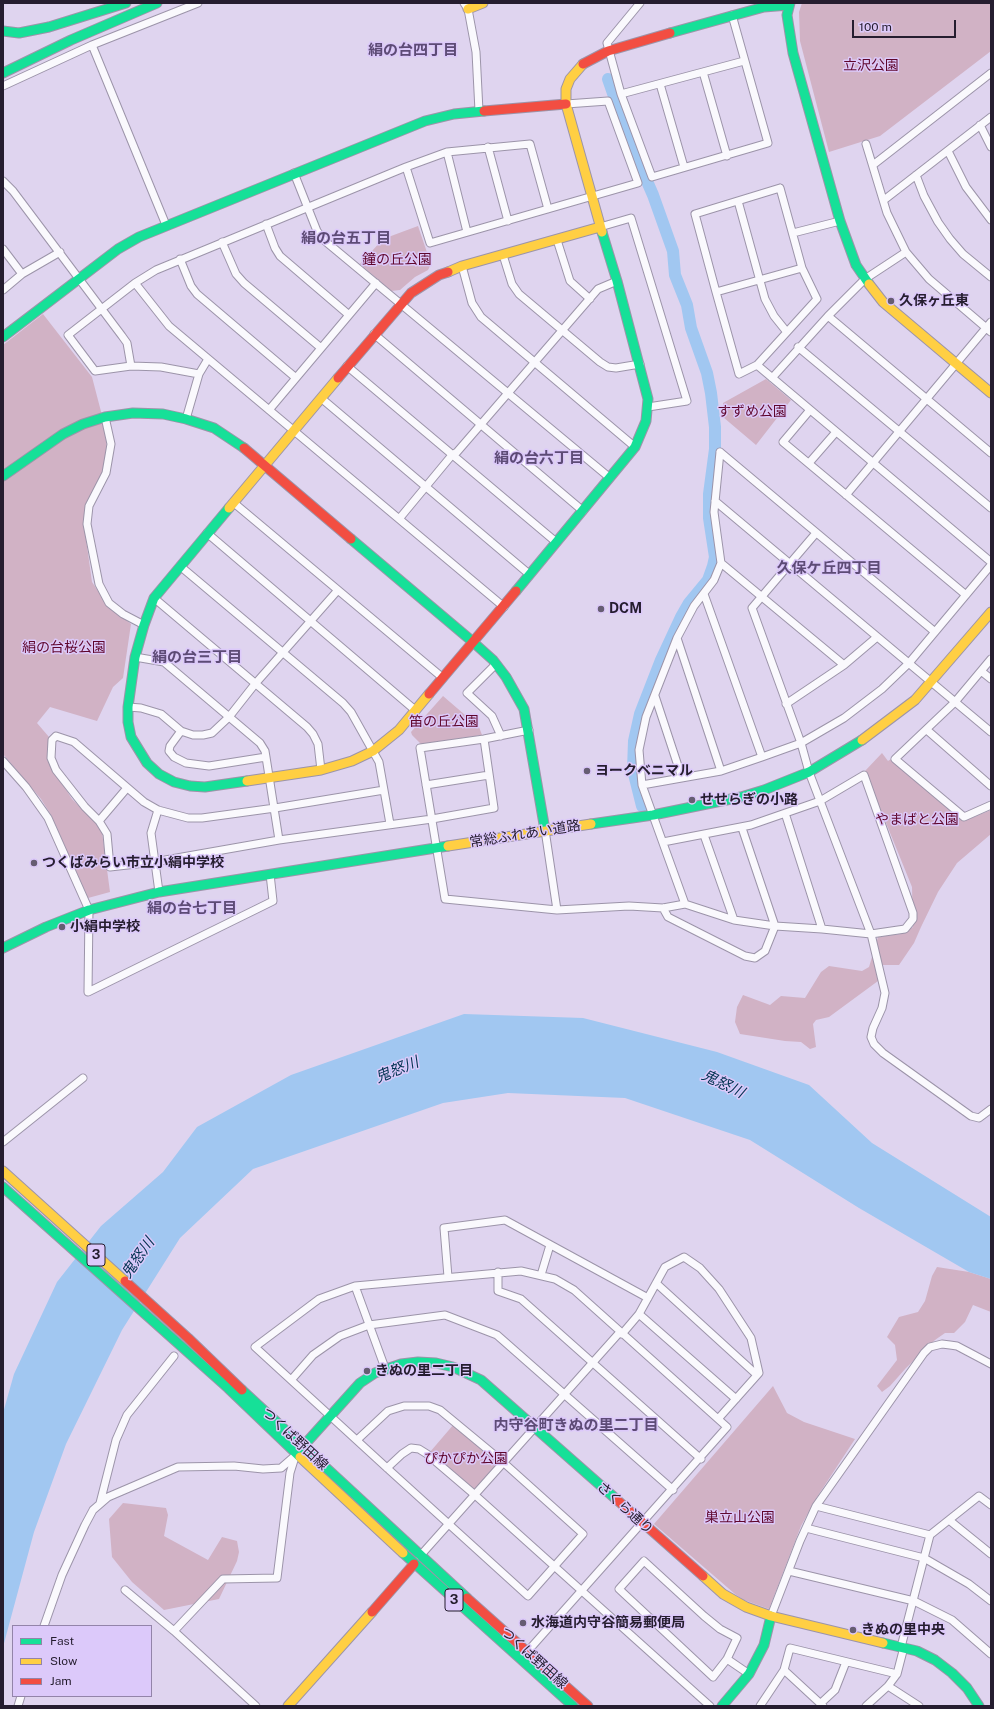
<!DOCTYPE html>
<meta charset="utf-8">
<style>
body{margin:0}
#map{position:relative;width:994px;height:1709px;overflow:hidden;background:#dfd4ef;font-family:"Public Sans",sans-serif}
canvas{display:block}
.frame{position:absolute;inset:0;border:4px solid #251d2f;pointer-events:none}
.legend{position:absolute;left:12px;top:1625px;width:140px;height:72px;box-sizing:border-box;background:#dcc9fa;border:1px solid #9384a9;margin:0;padding:5px 7px;list-style:none;font-size:12px;color:#251d2f}
.legend li{display:flex;align-items:center;gap:8px;height:20px}
.legend b{width:20px;border:1px solid #9384a9}
.scale{position:absolute;left:852px;top:20px;width:104px;height:18px;box-sizing:border-box;border:2px solid #251d2f;border-top:0;padding-left:5px;font-size:12px;line-height:14px;white-space:nowrap;color:#251d2f;-webkit-text-stroke:3px #dcc9fa;paint-order:stroke}
</style>
<div id="map">
<canvas width="994" height="1709"></canvas>
<div class="frame"></div>
<ul class="legend">
<li><b style="height:5px;background:#16e098"></b>Fast</li>
<li><b style="height:5px;background:#ffcf43"></b>Slow</li>
<li><b style="height:5px;background:#f24e42"></b>Jam</li>
</ul>
<div class="scale">100 m</div>
</div>
<script>
const context = document.querySelector('canvas').getContext('2d');
context.lineJoin = 'round';
function paint(path, color) { context.fillStyle = color; context.fill(path, 'evenodd'); }
const shape = rows => new Path2D(rows.map(r => 'M' + r).join(''));
function stroke(path, color, width, dash) { context.strokeStyle = color; context.lineWidth = width; context.lineCap = dash ? 'butt' : 'round'; context.setLineDash(dash || []); context.stroke(path); }
function drawText(font, color, halo, rows, align = 'center') {
  context.font = font + ' "Public Sans","Noto Sans JP",sans-serif'; context.lineWidth = 3; context.setLineDash([]); context.textBaseline = 'middle'; context.strokeStyle = halo; context.fillStyle = color; for (const [text, x, y, turn = 0] of rows) {
    context.save(); context.translate(x, y); context.rotate((+turn || 0) * Math.PI / 180); context.textAlign = isNaN(turn) ? turn : align; if (halo) context.strokeText(text, 0, 0); context.fillText(text, 0, 0); context.restore();
  }
}
paint(shape([
 [802,3,991,3,991,51,880,136,829,152,800,41,799,12],
 [418,226,431,264,428,270,415,277,400,290,391,291,360,264,383,239],
 [43,314,92,377,104,423,107,449,104,472,84,525,92,582,108,606,131,624,123,678,113,687,97,721,50,707,37,723,49,737,47,760,72,799,99,826,102,832,110,892,88,898,51,815,41,799,3,754,3,345],
 [766,379,791,400,756,445,723,417,723,403],
 [443,696,479,727,482,735,421,744,412,735,411,732],
 [882,753,888,761,891,759,956,815,969,819,991,810,991,834,957,863,938,892,921,927,914,943,899,965,883,965,878,981,829,1017,816,1020,813,1024,816,1047,810,1049,801,1042,785,1041,740,1034,735,1022,737,1007,743,995,770,1005,781,996,805,998,821,972,829,966,862,971,869,967,878,937,901,934,913,927,912,887,865,771],
 [937,1267,969,1272,991,1279,991,1312,973,1305,965,1322,954,1333,945,1333,935,1340,906,1368,890,1386,882,1392,877,1386,897,1360,895,1345,887,1337,899,1317,918,1312,925,1301,932,1276],
 [773,1386,787,1413,804,1422,855,1439,817,1497,801,1526,769,1609,744,1600,735,1594,654,1524],
 [454,1424,498,1463,474,1491,430,1452],
 [123,1503,166,1508,168,1515,164,1536,208,1560,222,1537,237,1541,239,1552,237,1561,219,1599,164,1610,132,1582,112,1557,109,1519]
]), '#d1b2c5');
paint(shape([
 [464,1014,583,1018,717,1052,809,1085,872,1143,991,1217,991,1279,969,1272,859,1208,750,1140,625,1098,508,1093,443,1103,253,1169,180,1238,122,1330,66,1444,34,1532,3,1647,3,1413,14,1374,57,1282,101,1226,163,1172,197,1127,291,1075]
]), '#a1c7f1');
stroke(shape([
 [608,79,630,142,653,195,673,251,675,275,687,305,691,328,707,373,711,393,715,427,715,449,709,494,709,518,715,557,713,566,708,580,689,603,681,617,661,660,640,714,634,741,633,770,642,806]
]), '#a1c7f1', 12);
const street = shape([
 [464,3,468,9,476,52,479,111],
 [640,3,607,43,621,94,652,177,768,143,732,15],
 [92,45,166,225],
 [703,72,727,156],
 [660,84,684,167],
 [3,86,92,45,198,3],
 [621,94,744,61],
 [980,125,991,147],
 [866,144,887,213,906,252,929,279,991,332],
 [488,147,508,221],
 [948,151,966,187,991,220],
 [447,152,467,232],
 [873,165,991,73],
 [406,167,430,243,638,183,608,101,566,104],
 [294,173,317,231,325,241,610,478],
 [916,175,924,196,938,222,950,239,963,254,991,277],
 [3,181,13,191,122,336,127,343,131,366,161,367,199,374],
 [780,188,802,268,817,299,757,365,739,374,716,292,695,214,780,188],
 [884,200,991,117],
 [738,201,765,299,774,316,786,331],
 [266,224,275,248,280,256,349,315],
 [600,227,631,218,687,401,648,407],
 [793,233,840,221],
 [557,240,570,281,590,299],
 [222,242,236,274,244,283,321,348],
 [3,249,22,274],
 [503,255,512,284,519,294,600,362,608,367,616,368,640,364],
 [180,259,191,286,197,294,296,378],
 [462,266,472,303,481,317,635,447],
 [135,283,169,326,504,607],
 [3,290,22,274,60,252],
 [716,292,802,268],
 [828,316,991,453],
 [374,334,583,511],
 [798,347,991,508],
 [757,365,991,562],
 [131,366,95,371,68,335,135,283,156,270,406,167,447,152,530,144,548,209],
 [347,366,556,542],
 [772,378,828,316,865,279,906,252],
 [321,398,529,574],
 [269,410,376,283],
 [810,410,783,442,966,595],
 [105,417,111,444,106,473,89,506,87,524,99,584,109,603,123,614,144,625],
 [186,419,199,374,208,359],
 [720,452,935,632],
 [809,463,836,432],
 [846,495,991,322],
 [715,501,991,732],
 [234,503,443,678],
 [399,519,452,455,457,452,598,289,617,281],
 [207,533,415,710],
 [816,533,752,608,801,743,809,772,871,934,885,993,882,1008,873,1028,871,1037,874,1044,883,1053,971,1116,979,1118,991,1109],
 [721,563,844,665],
 [180,566,343,703,351,712,379,762,390,824],
 [704,594,762,757],
 [154,598,307,727,313,734,318,744,321,770],
 [677,638,721,771],
 [135,657,164,662,260,743,265,751,266,757,279,840],
 [991,659,955,702,895,759,964,817,991,805],
 [496,664,467,693,492,716,501,736],
 [981,671,991,679],
 [655,696,682,778],
 [786,704,844,665,877,637],
 [128,707,141,708,161,714,181,731,193,735,203,735,212,733,229,717,255,684,338,590],
 [529,730,484,739,420,748,445,899,557,910,629,906,663,908,685,904,734,920,775,926,822,929,871,934,905,929,913,919,913,913,864,775,820,801,751,825,663,842],
 [927,730,991,786],
 [181,731,170,746,169,751,174,757,186,763,209,766,266,757],
 [3,761,26,787,48,818,89,910,88,992,273,901,270,874],
 [426,785,489,775],
 [642,785,721,771,762,757,801,743,844,718,882,689,909,663,991,565],
 [384,790,275,808,202,818,188,818,158,810,144,802,74,742,56,736,52,740,51,758,56,770,85,807,99,821,107,834,110,867,154,862,279,840,432,819,494,808,484,739],
 [158,810,151,833,159,892],
 [785,813,822,929],
 [99,821,127,788],
 [545,830,557,910],
 [704,835,734,920],
 [685,904,642,785,639,750,646,717,677,638,694,606,714,580,721,563,714,512,720,452],
 [663,908,668,917,745,956,755,958,765,951,775,926,742,828],
 [3,1142,83,1078],
 [498,1272,498,1291,521,1299,701,1459],
 [541,1275,550,1245],
 [448,1277,444,1228,505,1220,648,1298],
 [656,1283,757,1375],
 [355,1286,385,1368],
 [639,1314,736,1399],
 [622,1334,639,1314,665,1267,684,1257,700,1268,719,1289,751,1338,759,1373,718,1419],
 [292,1379,313,1355,340,1336,369,1325,445,1315,497,1335,673,1490],
 [357,1440,388,1411,404,1406,429,1406,440,1410,504,1463,583,1534,528,1596,387,1468,255,1347,319,1299,355,1286,521,1271,555,1279,574,1290,727,1427,527,1652],
 [387,1468,402,1454,411,1448,419,1449,427,1454,475,1495,710,1706],
 [100,1503,116,1440,127,1415,174,1356],
 [816,1506,930,1535,979,1496,991,1505],
 [949,1520,991,1554],
 [806,1528,924,1558,969,1584,991,1601],
 [420,1556,620,1332],
 [644,1561,704,1616,720,1629,737,1638,727,1659,713,1677,619,1589,644,1561],
 [789,1571,914,1601,952,1620,991,1654],
 [125,1590,174,1631,256,1706],
 [771,1616,800,1541,816,1506,924,1353,930,1347,942,1344,950,1345,957,1346,991,1364],
 [44,1626,62,1575,85,1525,93,1510,108,1497,178,1467,234,1466,263,1469,281,1468,296,1455],
 [174,1631,223,1579,277,1578,290,1473,295,1457],
 [901,1647,930,1535],
 [727,1659,749,1674],
 [784,1670,823,1706],
 [888,1686,919,1706],
 [820,1704,835,1690,846,1662],
 [18,1706,21,1696],
 [760,1706,784,1670,790,1648,897,1674],
 [866,1706,888,1686,897,1674,904,1647]
]);
const fast = shape([
 [790,3,787,15,793,53,840,221,856,265,869,284],
 [3,31,19,33,49,27,126,3],
 [670,33,764,7,789,5],
 [3,73,71,40,157,3],
 [3,337,118,249,139,237,425,121,454,114,484,111],
 [3,476,63,434,83,424,105,417,133,413,163,414,186,419,214,428,244,448],
 [229,508,154,598,144,625,135,657,128,707,128,722,131,737,147,763,159,774,174,782,190,786,205,787,247,781],
 [351,539,473,642,493,660,506,677,524,709,545,830],
 [516,591,635,447,646,421,648,399,617,281,602,232],
 [591,824,653,815,741,797,764,790,809,772,862,740],
 [3,948,46,927,89,910,159,892,448,846],
 [3,1187,228,1388,300,1457],
 [242,1390,467,1598],
 [297,1453,360,1383,375,1373,401,1364,418,1362,436,1363,453,1367,481,1380,616,1499],
 [403,1553,573,1706],
 [883,1643,917,1651,935,1660,952,1673,967,1688,979,1706],
 [722,1706,749,1674,764,1645,771,1616]
]);
const slow = shape([
 [468,9,483,3],
 [583,64,570,79,566,89,566,104,602,232],
 [448,272,462,266,600,227],
 [869,284,883,302,991,393],
 [229,508,338,378],
 [862,740,915,700,991,612],
 [247,781,321,770,352,761,373,751,399,730,429,694],
 [448,846,591,824],
 [3,1171,125,1281],
 [300,1457,403,1553],
 [703,1576,723,1594,746,1607,771,1616,883,1643],
 [288,1706,372,1612]
]);
const jam = shape([
 [583,64,608,51,670,33],
 [484,111,566,104],
 [338,378,411,293,439,275,448,272],
 [244,448,351,539],
 [429,694,516,591],
 [125,1281,188,1338,242,1390],
 [616,1499,703,1576],
 [467,1598,588,1706],
 [372,1612,414,1564]
]);
stroke(street, '#9c94a9', 9);
stroke(fast, '#9c94a9', 11);
stroke(slow, '#9c94a9', 11);
stroke(jam, '#9c94a9', 11);
stroke(street, '#faf9fd', 7);
stroke(fast, '#16e098', 9);
stroke(slow, '#ffcf43', 9);
stroke(jam, '#f24e42', 9);
for (const [x, y, r, color] of [
 [891,301,4,"#665d72"],
 [601,609,4,"#665d72"],
 [587,771,4,"#665d72"],
 [692,800,4,"#665d72"],
 [34,863,4,"#665d72"],
 [62,927,4,"#665d72"],
 [367,1371,4,"#665d72"],
 [523,1623,4,"#665d72"],
 [853,1630,4,"#665d72"]
]) { const dot = new Path2D(); dot.arc(x, y, r, 0, 2 * Math.PI); context.fillStyle = color; context.fill(dot); stroke(dot, '#dcc9fa', 1.5); }
for (const [x, y, w] of [
 [96,1255,18],
 [454,1600,18]
]) { const box = new Path2D(); box.roundRect(x - w / 2, y - 11, w, 22, 3); context.fillStyle = '#dcc9fa'; context.fill(box); stroke(box, '#251d2f', 1); }
drawText('bold 13px', '#251d2f', null, [
 ["3",96,1255],
 ["3",454,1600]
]);
drawText('14px', '#5f062c', '#dcc9fa', [
 ["立沢公園",871,66],
 ["鐘の丘公園",397,260],
 ["すずめ公園",752,412],
 ["絹の台桜公園",64,648],
 ["笛の丘公園",444,722],
 ["やまばと公園",917,820],
 ["ぴかぴか公園",466,1459],
 ["巣立山公園",740,1518]
]);
drawText('bold 14px', '#251d2f', '#dcc9fa', [
 ["久保ヶ丘東",899,301],
 ["DCM",609,609],
 ["ヨークベニマル",595,771],
 ["せせらぎの小路",700,800],
 ["つくばみらい市立小絹中学校",42,863],
 ["小絹中学校",70,927],
 ["きぬの里二丁目",375,1371],
 ["水海道内守谷簡易郵便局",531,1623],
 ["きぬの里中央",861,1630]
], 'left');
drawText('14px', '#251d2f', '#dcc9fa', [
 ["常総ふれあい道路",525,834,-9],
 ["つくば野田線",295,1439,43],
 ["さくら通り",625,1508,42],
 ["つくば野田線",534,1658,42]
]);
drawText('bold 15px', '#5d4b76', '#dcc9fa', [
 ["絹の台四丁目",413,50],
 ["絹の台五丁目",346,238],
 ["絹の台六丁目",539,458],
 ["久保ケ丘四丁目",829,568],
 ["絹の台三丁目",197,657],
 ["絹の台七丁目",192,908],
 ["内守谷町きぬの里二丁目",576,1425]
]);
drawText('italic 15px', '#023352', '#dcc9fa', [
 ["鬼怒川",397,1070,-22],
 ["鬼怒川",723,1084,26],
 ["鬼怒川",138,1258,-55]
]);
</script>
